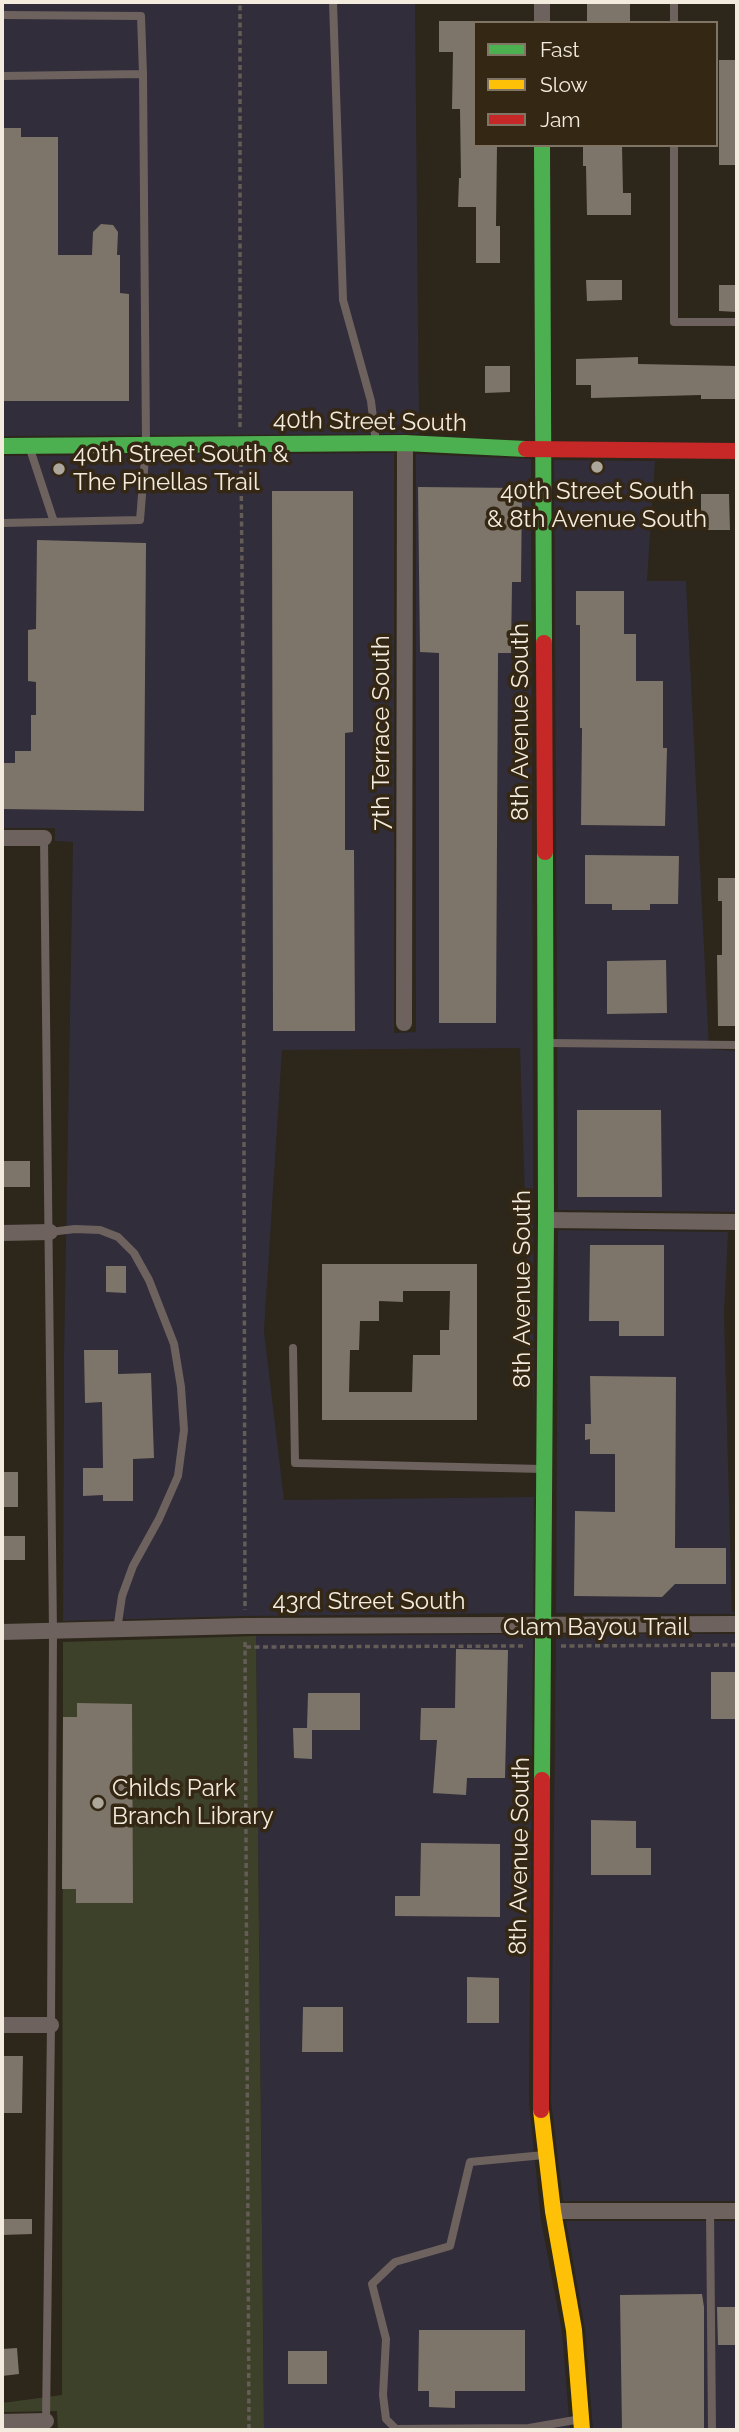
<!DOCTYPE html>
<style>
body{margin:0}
#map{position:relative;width:739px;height:2432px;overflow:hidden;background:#2c261b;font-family:Raleway,sans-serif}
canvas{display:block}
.frame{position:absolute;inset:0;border:4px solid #f3ebde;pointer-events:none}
.legend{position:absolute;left:473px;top:21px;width:245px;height:126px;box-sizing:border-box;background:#342713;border:2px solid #807564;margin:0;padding:9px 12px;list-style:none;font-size:21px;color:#f3ebde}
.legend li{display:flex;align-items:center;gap:14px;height:35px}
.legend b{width:35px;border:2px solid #807564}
</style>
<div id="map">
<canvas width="739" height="2432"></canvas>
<div class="frame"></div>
<ul class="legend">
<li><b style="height:9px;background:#4caf50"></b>Fast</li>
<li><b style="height:9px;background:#ffc107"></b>Slow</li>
<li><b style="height:9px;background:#c62828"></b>Jam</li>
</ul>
</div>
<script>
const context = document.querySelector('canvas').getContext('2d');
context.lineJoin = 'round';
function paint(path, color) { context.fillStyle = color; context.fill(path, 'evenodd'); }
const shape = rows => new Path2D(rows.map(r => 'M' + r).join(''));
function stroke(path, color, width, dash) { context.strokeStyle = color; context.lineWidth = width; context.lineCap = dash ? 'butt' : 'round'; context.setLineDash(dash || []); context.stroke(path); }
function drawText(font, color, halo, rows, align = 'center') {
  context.font = font + ' Raleway,sans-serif'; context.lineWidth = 7; context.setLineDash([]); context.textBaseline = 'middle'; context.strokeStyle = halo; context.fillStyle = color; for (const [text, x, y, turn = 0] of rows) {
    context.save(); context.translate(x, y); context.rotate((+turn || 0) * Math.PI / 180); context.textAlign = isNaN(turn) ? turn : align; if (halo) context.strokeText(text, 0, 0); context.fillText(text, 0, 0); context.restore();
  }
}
paint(shape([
 [2,2,415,2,419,434,2,436],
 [394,453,394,1033,416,1032,416,454,531,459,534,1411,530,1350,520,1048,282,1050,264,1331,284,1500,534,1497,533,1613,245,1616,63,1621,64,1356,73,842,55,841,55,828,2,828,2,456],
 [554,460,655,461,647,581,686,581,709,1049,737,1051,737,1212,558,1210],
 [558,1230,728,1232,724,1313,732,1612,737,1614,556,1613],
 [533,1634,529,2102,541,2220,562,2331,570,2430,264,2430,256,1636],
 [556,1634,737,1634,737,2201,563,2201,551,2101],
 [566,2221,737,2221,737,2430,593,2430,585,2329]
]), '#312d3a');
paint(shape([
 [256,1636,264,2430,58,2430,57,2411,2,2412,2,2403,62,2395,63,1642]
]), '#3e4129');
paint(shape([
 [587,2,630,2,630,23,587,23],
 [439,21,475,21,475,145,497,145,496,226,500,226,500,263,476,263,476,207,458,207,459,178,461,178,460,109,452,109,453,52,439,52],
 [719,60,737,60,737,165,719,165],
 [2,128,21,128,21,137,58,137,58,255,92,255,93,232,101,224,113,225,118,232,117,255,120,255,120,293,129,294,129,401,2,401],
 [583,145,622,145,623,193,631,193,631,215,587,215,586,166,583,166],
 [586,280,622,280,622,300,587,301],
 [719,285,737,285,737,312,719,311],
 [638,357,638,364,737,366,737,399,701,399,701,395,591,398,591,385,576,385,576,359],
 [485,366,510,366,510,392,485,393],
 [418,487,522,488,521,582,512,582,511,653,498,653,496,1023,439,1023,439,653,420,652],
 [272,491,353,491,353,732,345,733,345,850,354,850,355,1031,273,1031],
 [701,494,729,494,730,530,701,530],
 [37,540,146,543,144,811,2,809,2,763,15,763,15,751,31,751,31,715,36,715,36,682,28,681,28,630,36,629],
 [576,591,624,591,624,634,636,634,636,681,663,681,663,748,667,748,665,826,581,825,582,728,580,728,580,625,576,625],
 [585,855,679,856,678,904,650,904,650,910,612,910,612,904,585,904],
 [718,878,737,878,737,1026,718,1026,717,955,722,955,722,901,718,901],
 [666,960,667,1013,607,1014,607,961],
 [577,1110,661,1110,662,1197,577,1197],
 [2,1161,30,1161,30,1187,2,1187],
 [590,1245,664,1245,664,1336,619,1336,619,1321,589,1321],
 [322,1264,477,1264,477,1420,322,1420],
 [403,1291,450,1291,449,1330,440,1330,440,1355,413,1355,412,1392,349,1392,350,1350,359,1350,360,1321,379,1321,379,1301,403,1302],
 [106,1266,126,1266,126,1293,106,1292],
 [84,1350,118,1350,118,1374,151,1373,154,1458,133,1459,133,1501,103,1501,103,1495,83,1496,83,1468,103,1468,102,1402,85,1403],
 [590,1376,676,1377,675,1548,726,1548,726,1584,675,1584,662,1597,574,1596,575,1511,615,1512,615,1454,590,1454,590,1439,585,1440,585,1424,591,1424],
 [2,1472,18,1472,18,1507,2,1507],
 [2,1536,25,1536,25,1560,2,1560],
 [456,1649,508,1650,505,1778,467,1778,466,1795,433,1793,437,1740,420,1740,421,1708,455,1708],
 [711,1672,735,1672,735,1719,711,1719],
 [308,1693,360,1693,360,1730,312,1730,312,1759,294,1758,293,1728,307,1728],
 [77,1703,132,1704,133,1903,76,1903,76,1889,62,1889,63,1717,77,1717],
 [591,1820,636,1821,636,1848,651,1848,651,1875,591,1875],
 [421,1843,500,1844,500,1917,395,1916,395,1896,420,1896],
 [467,1977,499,1978,499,2023,467,2023],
 [303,2007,343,2007,343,2052,302,2052],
 [2,2056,23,2056,22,2113,2,2113],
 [2,2219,32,2219,32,2234,2,2235],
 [702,2294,704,2307,704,2430,622,2430,620,2295],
 [717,2307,737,2307,737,2345,718,2345],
 [419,2330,525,2330,525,2391,455,2391,455,2408,429,2407,429,2391,418,2391],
 [17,2348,19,2374,2,2376,2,2349],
 [288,2351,327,2351,327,2384,288,2384]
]), '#7e756a');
stroke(shape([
 [240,427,240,2],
 [241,462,243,676,245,1610],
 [245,1642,249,2430],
 [561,1646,737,1645],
 [246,1647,525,1646]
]), '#645c57', 3.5, [5, 3.5]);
stroke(shape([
 [333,2,343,300,371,401,376,443],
 [674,2,674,23],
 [2,15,141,16,143,74],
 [2,76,143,74,146,445,140,520,2,523],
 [674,145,674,322,737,322],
 [30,449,54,522],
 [44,838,53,1632,51,2025,46,2421],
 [548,1043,737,1045],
 [50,1232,75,1229,100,1230,118,1237,134,1253,149,1280,174,1344,181,1387,184,1430,178,1476,159,1519,133,1566,122,1596,117,1630],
 [293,1348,295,1463,542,1469],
 [544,2155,470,2162,450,2246,395,2262,372,2284,386,2339,383,2395,386,2419,396,2429,529,2428,581,2419],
 [710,2211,712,2430]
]), '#6d625e', 8);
stroke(shape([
 [542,2,542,23],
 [2,838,44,838],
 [404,1023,405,443],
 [546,1220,737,1222],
 [2,1233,50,1232],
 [2,1632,245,1626,737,1624],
 [2,2025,51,2025],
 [553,2211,737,2211],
 [2,2422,46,2421]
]), '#6d625e', 16);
stroke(shape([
 [542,145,544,643],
 [2,446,405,443,526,449],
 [542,1780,546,1220,545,852]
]), '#4caf50', 16);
stroke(shape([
 [541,2110,553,2211,574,2330,582,2430]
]), '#ffc107', 16);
stroke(shape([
 [526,449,737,451],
 [544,643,545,852],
 [541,2110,542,1780]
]), '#c62828', 16);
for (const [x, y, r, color] of [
 [597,467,7,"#ada69a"],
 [59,469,7,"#ada69a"],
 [98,1803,7,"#ada69a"]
]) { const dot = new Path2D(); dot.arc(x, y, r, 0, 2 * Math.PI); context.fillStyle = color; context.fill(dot); stroke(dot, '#342713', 2.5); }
drawText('24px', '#f3ebde', '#342713', [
 ["40th Street South",370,422,1],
 ["8th Avenue South",521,722,-90],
 ["7th Terrace South",382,733,-90],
 ["8th Avenue South",523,1289,-90],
 ["43rd Street South",369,1602],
 ["Clam Bayou Trail",596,1628],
 ["8th Avenue South",520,1856,-89]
]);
drawText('24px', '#f3ebde', '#342713', [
 ["40th Street South &",73,455],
 ["The Pinellas Trail",73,483],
 ["40th Street South",597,492,"center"],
 ["& 8th Avenue South",597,520,"center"],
 ["Childs Park",112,1789],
 ["Branch Library",112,1817]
], 'left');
</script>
